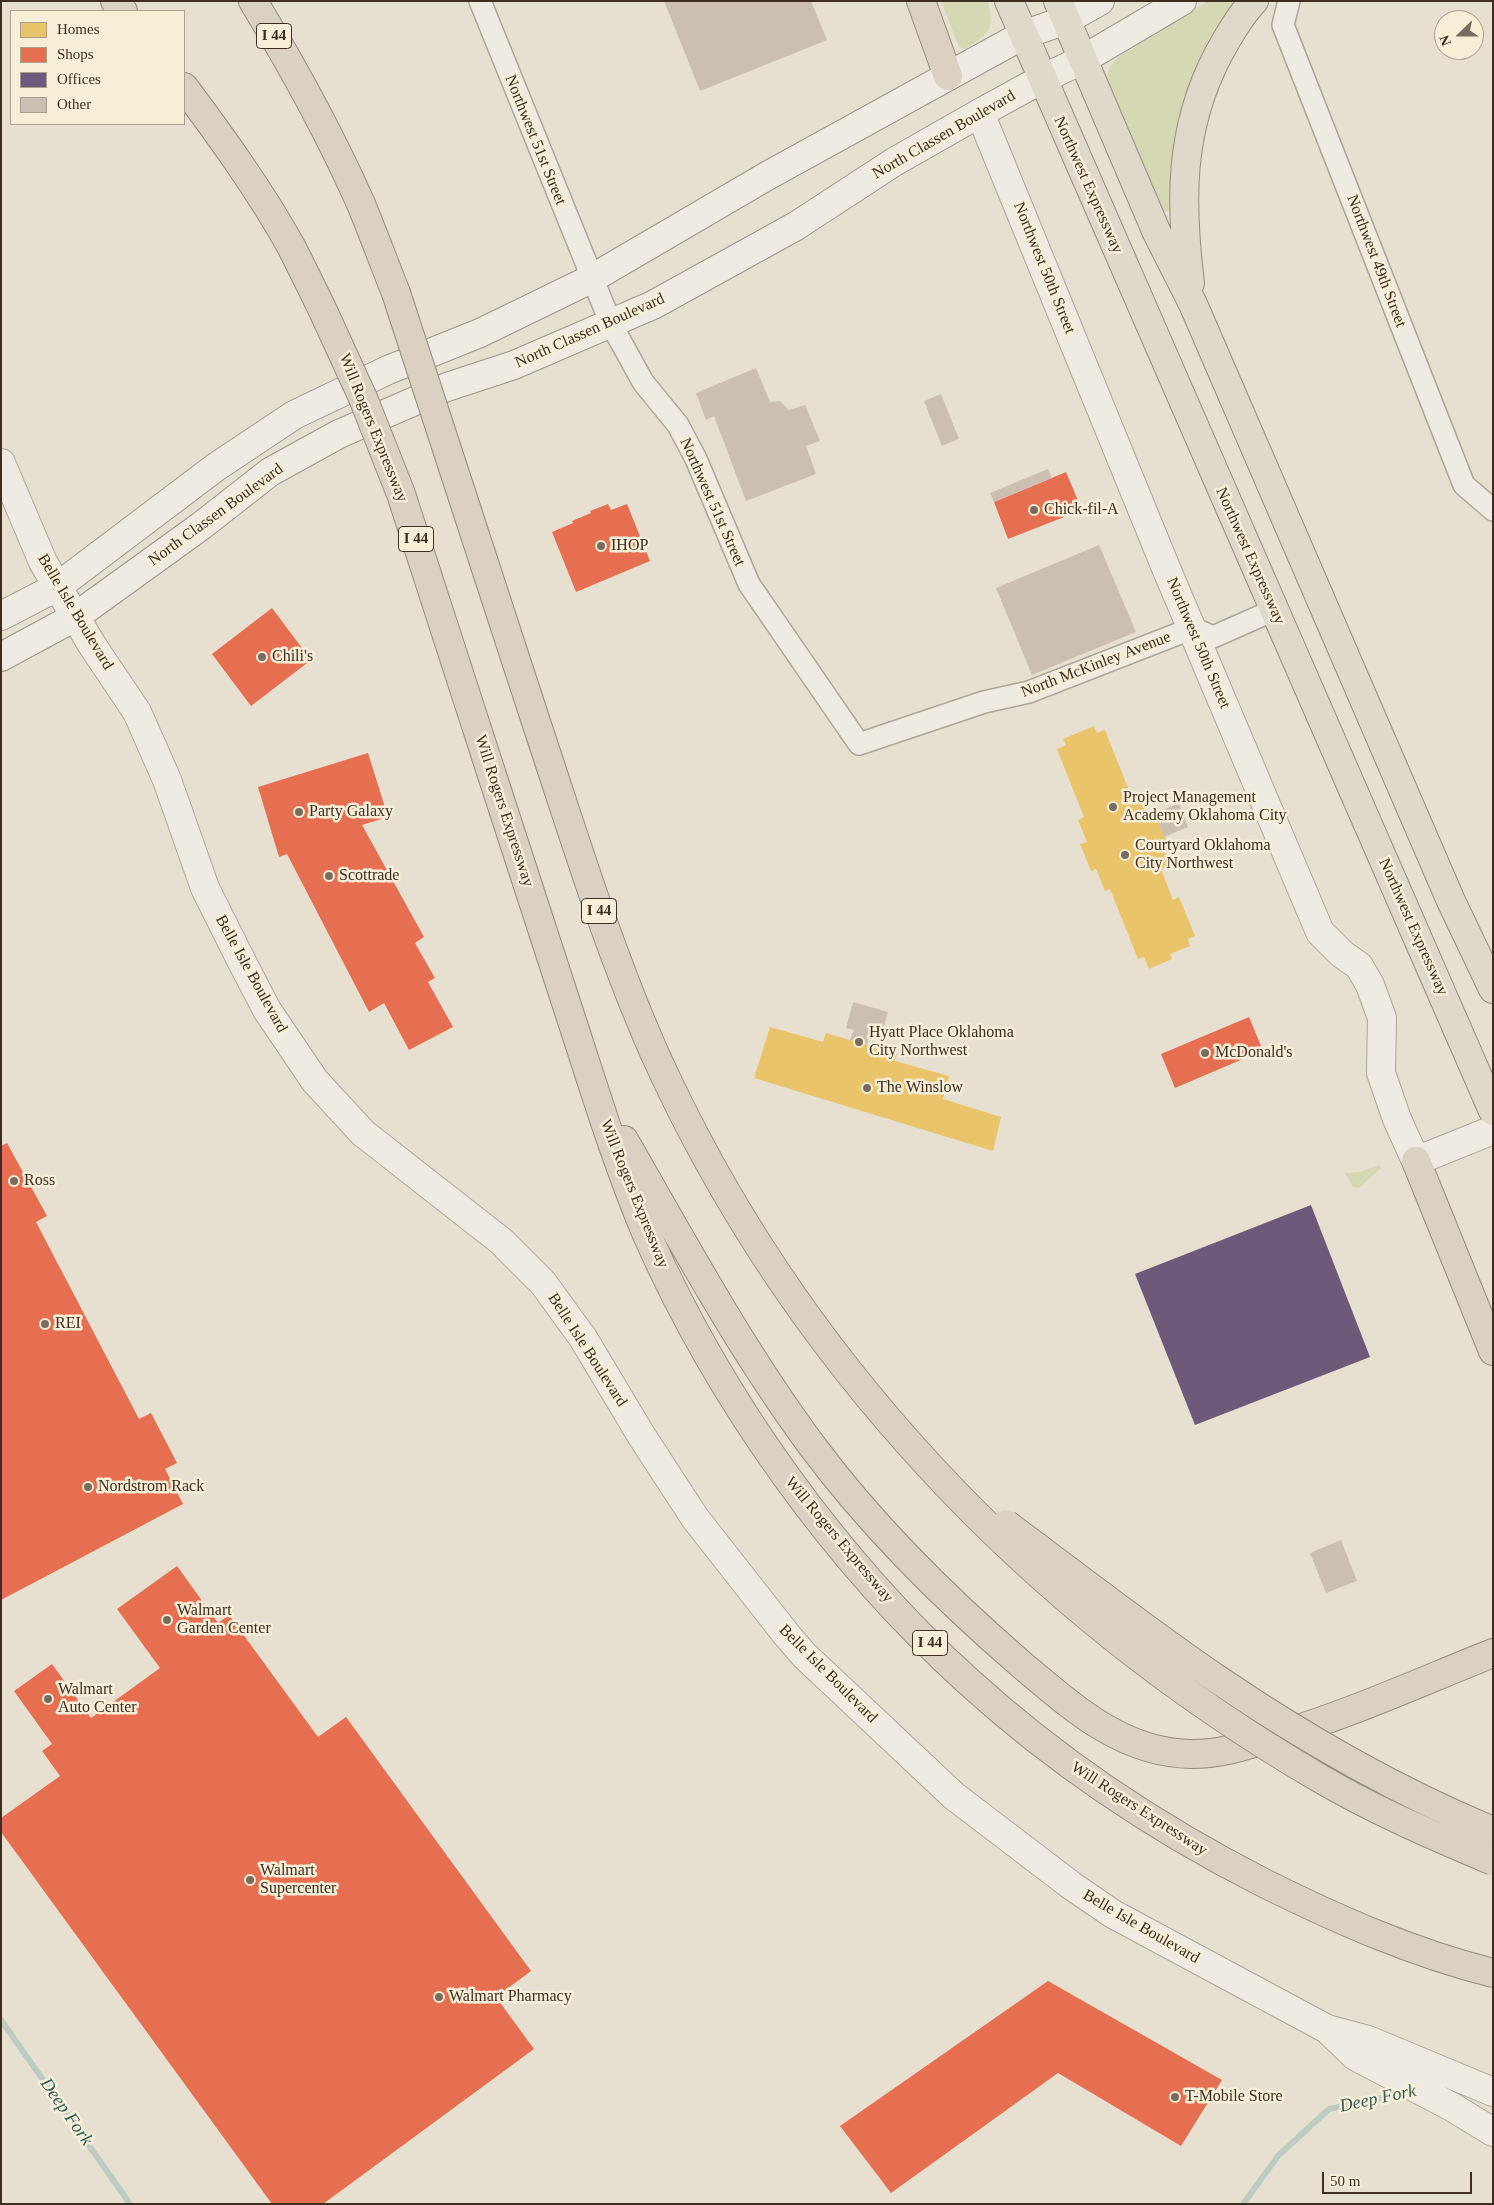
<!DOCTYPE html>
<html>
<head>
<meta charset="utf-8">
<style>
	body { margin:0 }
	#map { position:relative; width:1494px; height:2205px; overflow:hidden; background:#e7e0d1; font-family:Georgia,serif }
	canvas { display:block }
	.frame { position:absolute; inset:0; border:2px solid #3d2e20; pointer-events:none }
	.legend { position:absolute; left:10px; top:10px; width:175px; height:115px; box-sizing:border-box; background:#f7eed8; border:1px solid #ada18e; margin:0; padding:6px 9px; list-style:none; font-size:15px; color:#3d2e20 }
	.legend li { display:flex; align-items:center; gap:10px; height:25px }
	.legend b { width:25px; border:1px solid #ada18e }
	.north { position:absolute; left:1434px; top:10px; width:50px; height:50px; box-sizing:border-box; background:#f7eed8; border:1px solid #ada18e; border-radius:50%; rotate:248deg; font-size:14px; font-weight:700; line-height:20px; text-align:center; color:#3d2e20 }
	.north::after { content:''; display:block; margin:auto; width:18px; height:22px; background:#786c5e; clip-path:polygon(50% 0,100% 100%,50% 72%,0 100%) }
	.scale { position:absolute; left:1322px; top:2172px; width:150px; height:22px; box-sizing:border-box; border:2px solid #3d2e20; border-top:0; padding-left:6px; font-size:15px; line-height:18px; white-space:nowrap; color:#3d2e20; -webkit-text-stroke:4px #f7eed8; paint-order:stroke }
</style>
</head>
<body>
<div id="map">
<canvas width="1494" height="2205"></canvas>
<div class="frame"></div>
<ul class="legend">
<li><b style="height:14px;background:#e9c46a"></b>Homes</li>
<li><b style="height:14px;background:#e76f51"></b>Shops</li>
<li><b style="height:14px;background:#6d597a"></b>Offices</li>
<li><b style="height:14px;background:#cbbfb2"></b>Other</li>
</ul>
<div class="north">N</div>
<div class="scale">50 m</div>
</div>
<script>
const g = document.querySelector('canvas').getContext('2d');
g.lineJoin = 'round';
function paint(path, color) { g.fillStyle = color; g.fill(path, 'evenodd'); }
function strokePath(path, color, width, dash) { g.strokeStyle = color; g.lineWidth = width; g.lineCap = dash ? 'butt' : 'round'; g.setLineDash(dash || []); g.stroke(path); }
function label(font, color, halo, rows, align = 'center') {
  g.font = font + ' Georgia,serif'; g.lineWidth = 5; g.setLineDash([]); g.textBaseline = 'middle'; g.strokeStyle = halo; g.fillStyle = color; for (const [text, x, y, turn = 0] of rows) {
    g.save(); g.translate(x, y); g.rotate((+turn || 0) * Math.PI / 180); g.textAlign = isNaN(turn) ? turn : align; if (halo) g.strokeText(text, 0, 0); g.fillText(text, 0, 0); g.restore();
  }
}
const green = new Path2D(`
	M 941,1 L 988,1 C 995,32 989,33 965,49 L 959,47 Z
	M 1208,1 L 1239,1 L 1178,130 L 1170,177 L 1170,211 L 1162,212 L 1106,87 L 1109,68 L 1117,58 Z
	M 1379,1165 L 1381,1168 L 1359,1188 L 1353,1187 L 1345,1173 L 1360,1172 Z`);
const homes = new Path2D(`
	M 1094,726 L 1097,733 L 1105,730 L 1132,798 L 1139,795 L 1148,818 L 1156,815 L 1167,842 L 1162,844 L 1170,865 L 1161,869 L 1173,900 L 1179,897 L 1195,936 L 1188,939 L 1190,946 L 1170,954 L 1172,959 L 1149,969 L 1144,957 L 1138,959 L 1110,889 L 1105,891 L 1096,869 L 1091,871 L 1080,844 L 1087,842 L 1078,820 L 1084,817 L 1057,749 L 1066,745 L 1063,739 Z
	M 770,1027 L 823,1042 L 826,1033 L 897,1054 L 895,1061 L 949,1076 L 943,1099 L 1001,1117 L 993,1151 L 754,1078 Z`);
const shops = new Path2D(`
	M 1066,472 L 1082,510 L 1008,539 L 994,502 Z
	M 608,504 L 611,510 L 627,504 L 650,561 L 576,592 L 552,532 L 573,523 L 572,521 L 591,513 L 590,511 Z
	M 272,608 L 311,660 L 251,706 L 212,654 Z
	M 368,753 L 388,817 L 362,825 L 424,937 L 415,943 L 435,978 L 428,982 L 453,1027 L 409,1050 L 384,1003 L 369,1012 L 287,854 L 279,857 L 258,787 Z
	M 1249,1017 L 1261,1046 L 1241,1055 L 1243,1059 L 1175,1088 L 1161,1054 Z
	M 7,1143 L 47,1216 L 36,1222 L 139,1419 L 151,1413 L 177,1463 L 165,1469 L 183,1504 L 1,1600 L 1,1146 Z
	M 177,1566 L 218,1623 L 229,1615 L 318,1737 L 346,1717 L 531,1971 L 496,1997 L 534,2049 L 323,2204 L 272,2204 L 1,1832 L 1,1818 L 60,1776 L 42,1751 L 52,1744 L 14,1691 L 52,1664 L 91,1718 L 160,1668 L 117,1609 Z
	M 1048,1981 L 1222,2080 L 1181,2146 L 1058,2073 L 891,2193 L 840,2126 Z`);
const offices = new Path2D(`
	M 1311,1205 L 1370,1357 L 1195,1425 L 1135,1274 Z`);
const stream = new Path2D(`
	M 1,2020 L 130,2204
	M 1243,2204 L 1278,2156 L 1329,2109 L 1406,2093`);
const building = new Path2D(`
	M 664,1 L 811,1 L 827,40 L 700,91 Z
	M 756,368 L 770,402 L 780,401 L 789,410 L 805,405 L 820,441 L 806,446 L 816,474 L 746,501 L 714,416 L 706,420 L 696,393 Z
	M 941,394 L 959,439 L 942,446 L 924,401 Z
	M 1048,469 L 1052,478 L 994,502 L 990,493 Z
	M 1099,545 L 1136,632 L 1032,675 L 996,588 Z
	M 1179,803 L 1188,827 L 1164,837 L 1155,813 Z
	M 853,1002 L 888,1012 L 880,1039 L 870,1035 L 867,1045 L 850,1040 L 854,1030 L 846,1028 Z
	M 1341,1540 L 1357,1581 L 1326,1593 L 1310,1553 Z`);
const minor = new Path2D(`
	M 480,1 L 611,324 L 643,382 L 678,425 L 696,459 L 749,584 L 859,744 L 984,702 L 1029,692 L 1193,628 L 1213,637 L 1274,610
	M 1289,1 L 1283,25 L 1464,485 L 1493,510`);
const tertiary = new Path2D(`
	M 980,113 L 1166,568 L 1320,932 L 1342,954 L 1359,966 L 1370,985 L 1382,1018 L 1381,1073 L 1397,1119 L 1416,1161 L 1493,1130
	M 1,463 L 43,562 L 92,645 L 137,712 L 167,780 L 205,888 L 242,962 L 267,1010 L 315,1081 L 363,1133 L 501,1241 L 543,1283 L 583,1338 L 641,1435 L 695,1518 L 786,1634 L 804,1655 L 954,1796 L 1072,1886 L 1113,1914 L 1327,2029 L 1368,2040 L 1493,2092
	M 1328,2030 L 1355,2056 L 1452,2107 L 1493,2132`);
const secondary = new Path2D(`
	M 1,616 L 57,587 L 216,467 L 294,415 L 388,370 L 480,333 L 591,279 L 767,176 L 1023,35 L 1066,20 L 1100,1
	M 1,657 L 75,617 L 201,526 L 270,472 L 339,434 L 447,387 L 514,365 L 653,305 L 796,226 L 894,162 L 980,113 L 1042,79 L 1082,60 L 1182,1`);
const trunk = new Path2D(`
	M 1009,1 L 1493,1111
	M 1058,1 L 1157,233 L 1193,304 L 1451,901 L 1493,989
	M 1190,283 C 1180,202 1179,130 1218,55 C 1228,37 1239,17 1254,1`);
const motorway = new Path2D(`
	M 115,1 L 123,11
	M 253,1 C 293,67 330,134 361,204 C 373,233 384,263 396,293
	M 921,1 L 948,76
	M 184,87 C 222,138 261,192 292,248 C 303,270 314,292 324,313
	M 491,772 C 518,856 545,940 573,1024 C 596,1095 618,1166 647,1235 C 720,1400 835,1561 969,1682 C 1057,1762 1156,1828 1262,1882 C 1336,1919 1413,1953 1493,1973
	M 624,1140 C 684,1244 741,1350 813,1447 C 871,1525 949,1602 1022,1665 C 1072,1707 1122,1753 1191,1754 C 1224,1754 1251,1744 1283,1734 C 1354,1712 1423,1681 1493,1653
	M 1416,1161 L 1493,1351`);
const motorwayBridge = new Path2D(`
	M 396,293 C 444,439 492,585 539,731 C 575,839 608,948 654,1052 C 792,1359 1032,1611 1321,1779 C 1376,1811 1434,1836 1493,1861
	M 324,313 L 363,398 L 401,494 L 491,772
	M 1006,1524 C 1076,1576 1145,1630 1217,1679 C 1304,1738 1396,1791 1493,1831`);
const markers = [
	[1034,510,5,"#786c5e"],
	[601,546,5,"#786c5e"],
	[262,657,5,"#786c5e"],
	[1113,807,5,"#786c5e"],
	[299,812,5,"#786c5e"],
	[1125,855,5,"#786c5e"],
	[329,876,5,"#786c5e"],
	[859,1042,5,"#786c5e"],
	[1205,1053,5,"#786c5e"],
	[867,1088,5,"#786c5e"],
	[14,1181,5,"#786c5e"],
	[45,1324,5,"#786c5e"],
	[88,1487,5,"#786c5e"],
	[167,1620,5,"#786c5e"],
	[48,1699,5,"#786c5e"],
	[250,1880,5,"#786c5e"],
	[439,1997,5,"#786c5e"],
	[1175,2097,5,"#786c5e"]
];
const shields = [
	[274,36,35],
	[416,539,35],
	[599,911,35],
	[930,1643,35]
];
const shieldNames = [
	["I 44",274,36],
	["I 44",416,539],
	["I 44",599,911],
	["I 44",930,1643]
];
const streetNames = [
	["North Classen Boulevard",944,135,-30],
	["Northwest 51st Street",535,140,68],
	["Northwest Expressway",1088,185,66],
	["Northwest 49th Street",1376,261,69],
	["Northwest 50th Street",1044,268,68],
	["North Classen Boulevard",590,331,-24],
	["Will Rogers Expressway",373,428,68],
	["Northwest 51st Street",712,502,66],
	["North Classen Boulevard",216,515,-36],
	["Northwest Expressway",1250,556,66],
	["Belle Isle Boulevard",75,612,59],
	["Northwest 50th Street",1198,643,67],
	["North McKinley Avenue",1096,665,-21],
	["Will Rogers Expressway",504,811,72],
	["Northwest Expressway",1413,927,66],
	["Belle Isle Boulevard",251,974,61],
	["Will Rogers Expressway",634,1194,68],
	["Belle Isle Boulevard",587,1350,57],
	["Will Rogers Expressway",839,1540,50],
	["Belle Isle Boulevard",828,1674,45],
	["Will Rogers Expressway",1139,1809,33],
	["Belle Isle Boulevard",1141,1927,30]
];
const poiNames = [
	["Chick-fil-A",1044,510],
	["IHOP",611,546],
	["Chili's",272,657],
	["Project Management",1123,798],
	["Academy Oklahoma City",1123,816],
	["Party Galaxy",309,812],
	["Courtyard Oklahoma",1135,846],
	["City Northwest",1135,864],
	["Scottrade",339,876],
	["Hyatt Place Oklahoma",869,1033],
	["City Northwest",869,1051],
	["McDonald's",1215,1053],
	["The Winslow",877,1088],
	["Ross",24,1181],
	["REI",55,1324],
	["Nordstrom Rack",98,1487],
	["Walmart",177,1611],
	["Garden Center",177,1629],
	["Walmart",58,1690],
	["Auto Center",58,1708],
	["Walmart",260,1871],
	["Supercenter",260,1889],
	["Walmart Pharmacy",449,1997],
	["T-Mobile Store",1185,2097]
];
const waterNames = [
	["Deep Fork",1378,2099,-12],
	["Deep Fork",66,2112,55]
];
paint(green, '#d6d7b3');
paint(homes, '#e9c46a');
paint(shops, '#e76f51');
paint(offices, '#6d597a');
strokePath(stream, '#bcccc2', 6);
paint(building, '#cbbfb2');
strokePath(minor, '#ada599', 24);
strokePath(tertiary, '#ada599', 30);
strokePath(secondary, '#9c958a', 30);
strokePath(trunk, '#928b80', 30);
strokePath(motorway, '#928b80', 30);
strokePath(minor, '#efebe3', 21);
strokePath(tertiary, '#efebe3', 28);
strokePath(secondary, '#efebe3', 28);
strokePath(trunk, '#e0d9cb', 28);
strokePath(motorway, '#dad1c2', 28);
strokePath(motorwayBridge, '#928b80', 30, []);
strokePath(motorwayBridge, '#dad1c2', 28);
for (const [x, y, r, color] of markers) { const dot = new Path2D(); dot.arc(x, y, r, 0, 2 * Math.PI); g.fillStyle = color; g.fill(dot); strokePath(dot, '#f7eed8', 2); }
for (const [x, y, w] of shields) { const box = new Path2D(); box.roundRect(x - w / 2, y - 12.5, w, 25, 4); g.fillStyle = '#f7eed8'; g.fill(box); strokePath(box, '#3d2e20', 1); }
label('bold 15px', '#3d2e20', null, shieldNames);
label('16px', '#3d2e20', '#f7eed8', streetNames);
label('16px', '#3d2e20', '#f7eed8', poiNames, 'left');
label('italic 18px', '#2f5d5a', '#f7eed8', waterNames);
</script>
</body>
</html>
